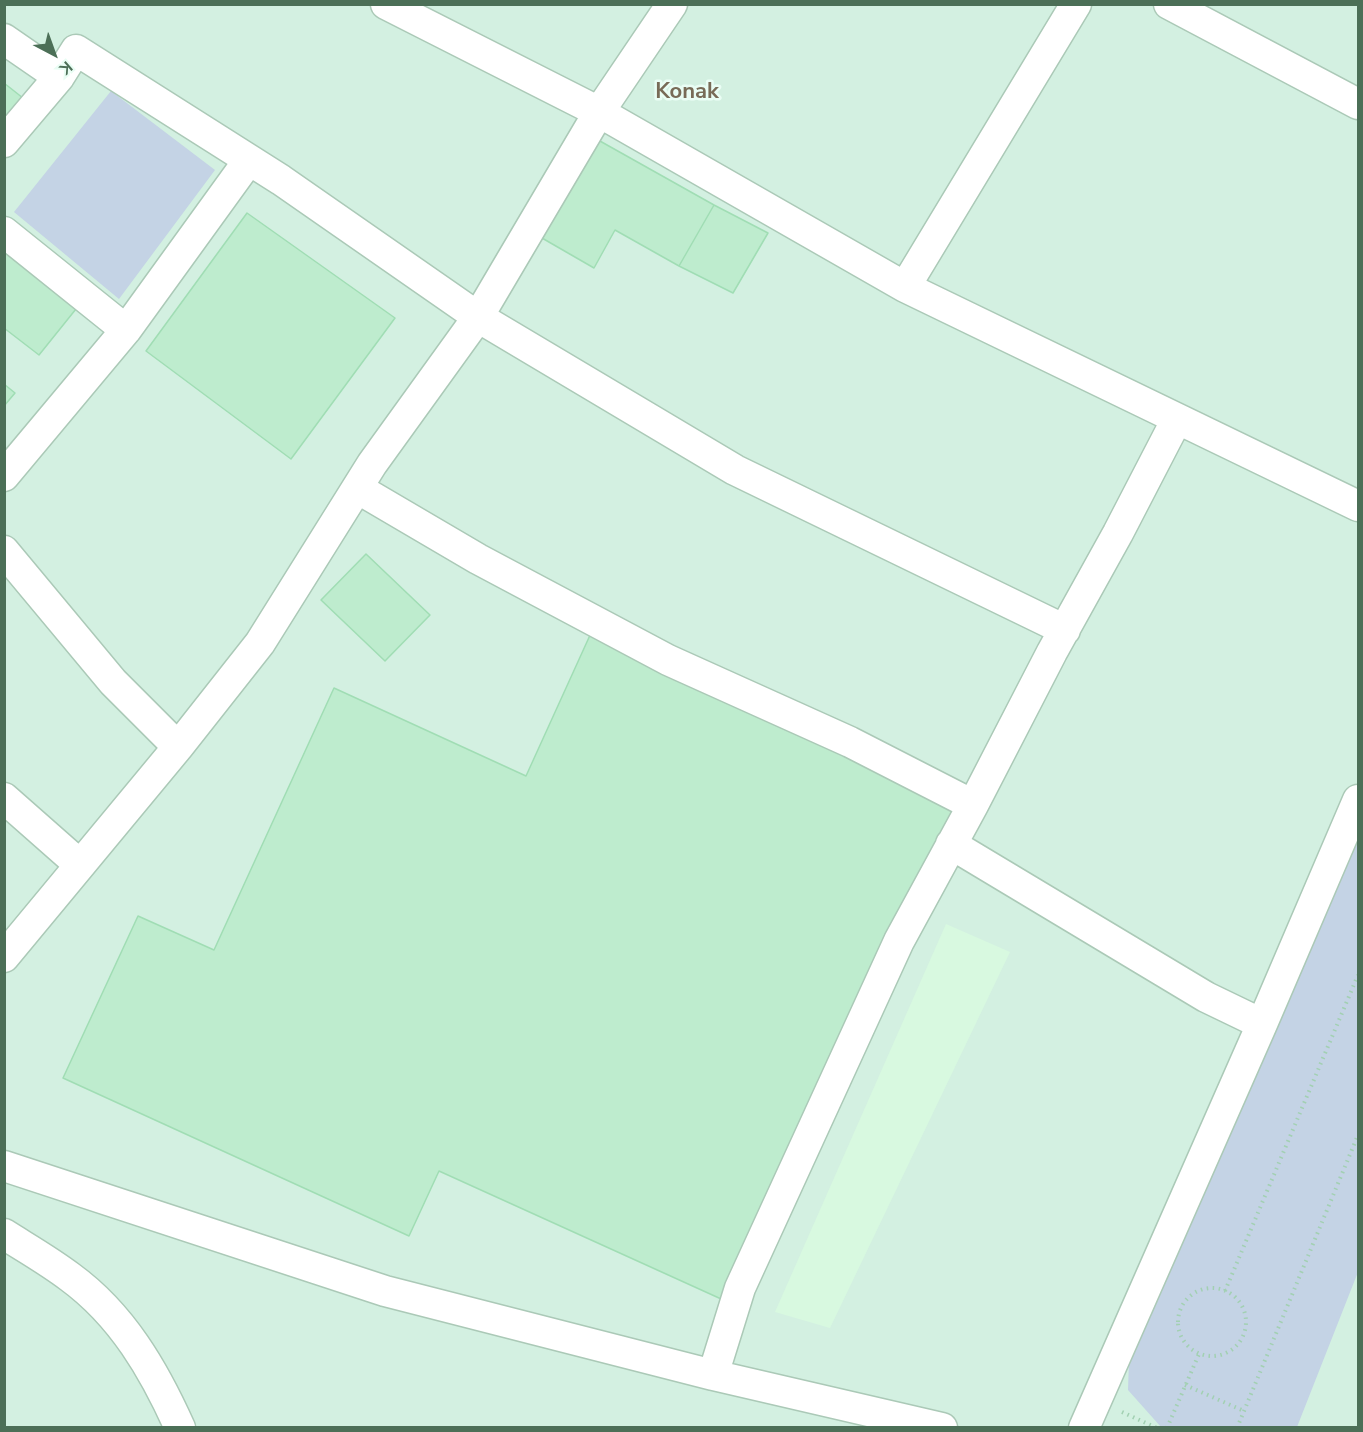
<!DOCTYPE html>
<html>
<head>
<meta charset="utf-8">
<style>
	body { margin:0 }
	#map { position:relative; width:1363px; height:1432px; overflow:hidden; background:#e3f9f0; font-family:"Nunito Sans",sans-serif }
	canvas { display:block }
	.frame { position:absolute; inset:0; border:6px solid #4c6f57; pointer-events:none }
	.north { position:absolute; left:24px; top:24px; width:60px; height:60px; -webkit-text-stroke:4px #e9fdf4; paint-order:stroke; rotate:139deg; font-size:16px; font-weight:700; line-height:24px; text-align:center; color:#4c6f57 }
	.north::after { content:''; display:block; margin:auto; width:21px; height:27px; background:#4c6f57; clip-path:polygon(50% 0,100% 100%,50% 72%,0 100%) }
</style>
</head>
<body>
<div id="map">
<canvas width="1363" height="1432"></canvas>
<div class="frame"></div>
<div class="north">K</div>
</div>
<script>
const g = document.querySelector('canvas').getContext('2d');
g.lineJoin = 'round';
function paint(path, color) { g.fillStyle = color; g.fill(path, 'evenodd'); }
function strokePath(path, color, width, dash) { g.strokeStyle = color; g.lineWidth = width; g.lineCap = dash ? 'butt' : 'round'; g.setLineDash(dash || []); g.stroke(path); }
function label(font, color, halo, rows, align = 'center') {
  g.font = font + ' "Nunito Sans",sans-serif'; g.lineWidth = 5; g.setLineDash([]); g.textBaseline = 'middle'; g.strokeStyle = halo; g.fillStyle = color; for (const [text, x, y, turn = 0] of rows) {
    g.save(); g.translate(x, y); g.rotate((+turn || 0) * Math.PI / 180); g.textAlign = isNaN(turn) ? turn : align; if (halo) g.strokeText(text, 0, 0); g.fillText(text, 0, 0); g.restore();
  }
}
const residential = new Path2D(`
	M 5,5 L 1358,5 L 1358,1427 L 5,1427 Z`);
const commercial = new Path2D(`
	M 946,924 L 1010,952 L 830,1328 L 775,1312 Z`);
const green = new Path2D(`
	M 111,91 L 215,170 L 119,299 L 14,212 Z
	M 1358,809 L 1358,1272 L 1297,1427 L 1161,1427 L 1128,1390 L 1130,1330 Z`);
const building = new Path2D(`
	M 4,83 L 28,102 L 4,130 Z
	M 591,136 L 714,205 L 679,266 L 615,230 L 594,268 L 535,234 Z
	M 714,205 L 768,233 L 733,293 L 679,266 Z
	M 247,213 L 395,318 L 291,459 L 146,351 Z
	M 4,251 L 76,309 L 39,355 L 4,328 Z
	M 4,384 L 15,393 L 4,406 Z
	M 366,554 L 430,615 L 385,661 L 321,600 Z
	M 591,633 L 961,802 L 730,1303 L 439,1171 L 409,1236 L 63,1078 L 138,916 L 214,950 L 334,688 L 526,776 Z`);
const path = new Path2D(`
	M1178 1322a34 34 0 1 1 68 0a34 34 0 1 1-68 0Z
	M 1225,1291 L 1358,975
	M 1185,1385 L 1244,1411
	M 1122,1412 L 1157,1428
	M 1167,1428 L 1199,1354
	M 1237,1428 L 1358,1135`);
const minor = new Path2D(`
	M 386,4 L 599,112 L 905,287 L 1358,506
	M 1169,4 L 1358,104
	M 4,39 L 59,77 L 76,50 L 281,180 L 478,317 L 735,470 L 1065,630
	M 4,142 L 59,77
	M 4,232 L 126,330
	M 905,287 L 1076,4
	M 4,476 L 126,330 L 249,160
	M 357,488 L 478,559 L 668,660 L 850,742 L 973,805
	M 4,551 L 113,682 L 178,747
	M 4,798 L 80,865
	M 951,844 L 1206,997 L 1262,1024
	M 4,957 L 178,747 L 260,643 L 372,464 L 478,317 L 599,112 L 672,4
	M 4,1166 L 385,1291 L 713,1375 L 942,1428
	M 4,1234 C 26,1248 49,1261 70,1277 C 122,1315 154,1370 180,1428
	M 713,1375 L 740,1288 L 899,941 L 973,805 L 1052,652 L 1118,533 L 1177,419
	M 1084,1428 L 1262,1024 L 1358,800`);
const districtNames = [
	["Konak",687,93]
];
paint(residential, '#d3f0e1');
paint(commercial, '#d8f9e0');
paint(green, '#c4d3e5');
paint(building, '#beecce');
strokePath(building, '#a0ddb4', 1.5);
strokePath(minor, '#abc9b7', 33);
strokePath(path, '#a2d0b2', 4, [1.5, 4.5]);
strokePath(minor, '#fff', 30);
label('bold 22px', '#786b57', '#e9fdf4', districtNames);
</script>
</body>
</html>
